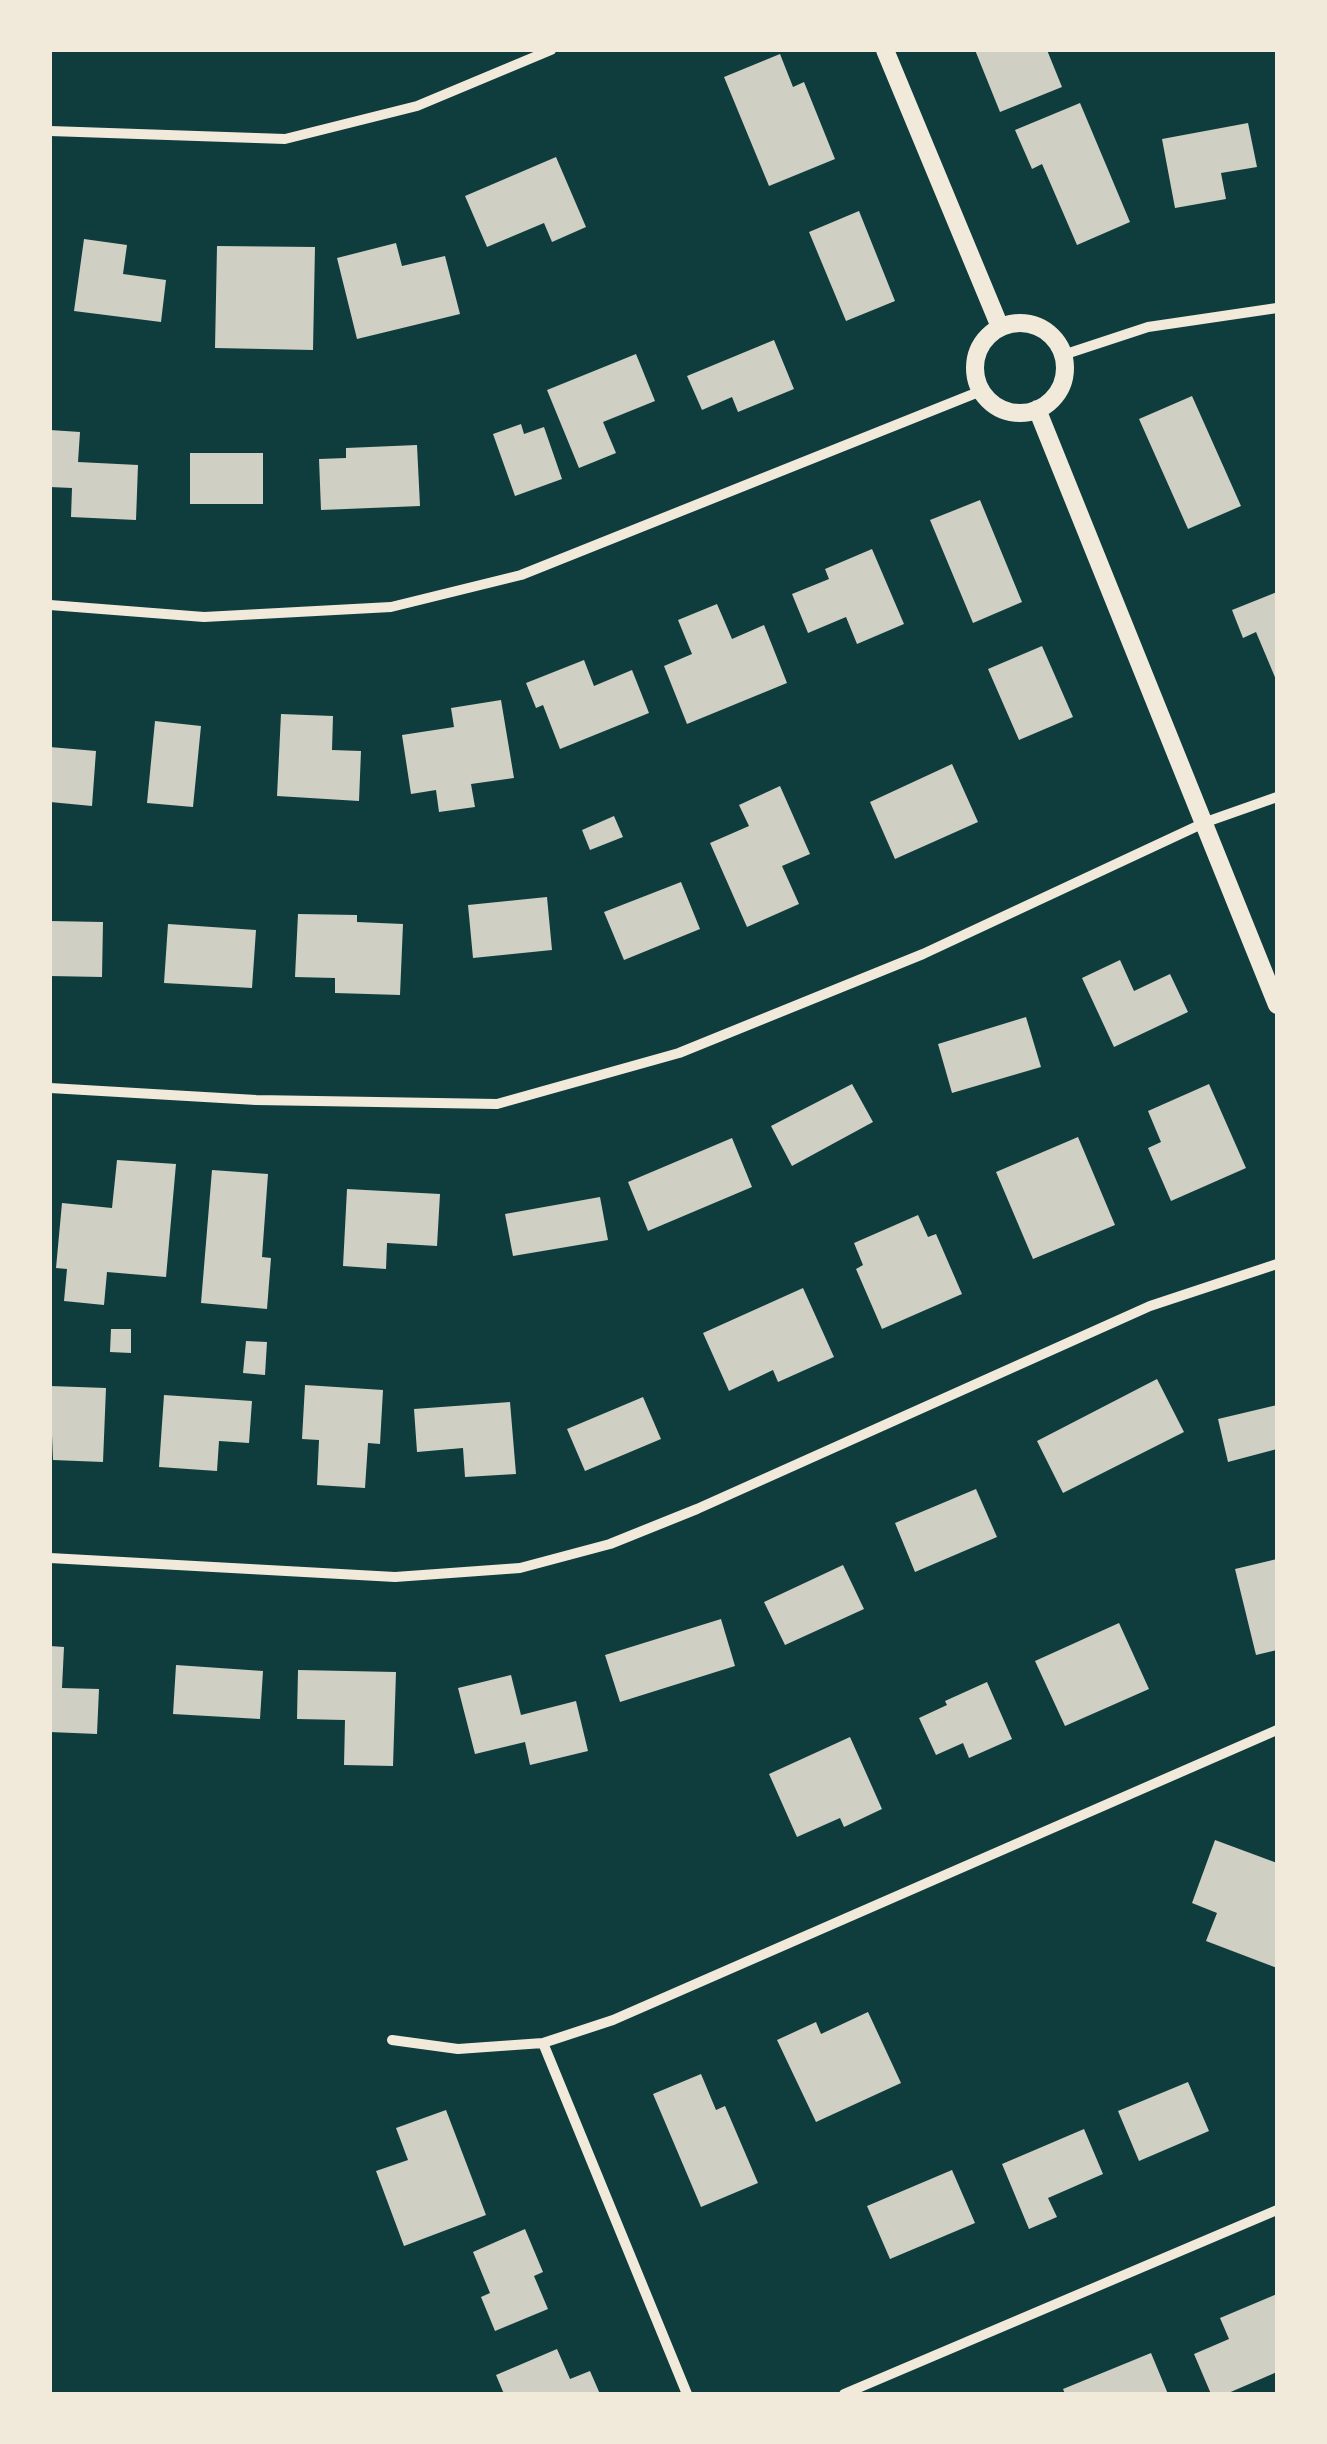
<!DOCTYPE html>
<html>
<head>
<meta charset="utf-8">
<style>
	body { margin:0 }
	#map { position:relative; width:1327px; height:2444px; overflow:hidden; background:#0f3d3e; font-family:"Asap Condensed",sans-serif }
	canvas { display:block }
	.frame { position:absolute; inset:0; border:52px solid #f1e9da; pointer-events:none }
</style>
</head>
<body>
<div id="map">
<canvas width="1327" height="2444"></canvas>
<div class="frame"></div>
</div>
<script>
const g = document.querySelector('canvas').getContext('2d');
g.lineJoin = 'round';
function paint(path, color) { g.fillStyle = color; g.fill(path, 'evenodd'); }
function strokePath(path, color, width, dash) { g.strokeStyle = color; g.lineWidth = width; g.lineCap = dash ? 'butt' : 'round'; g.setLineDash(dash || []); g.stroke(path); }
const building = new Path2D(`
	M 975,50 L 1047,50 L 1062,87 L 1000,112 Z
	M 780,54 L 793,87 L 804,82 L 835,159 L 769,186 L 724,77 Z
	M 1080,103 L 1130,222 L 1077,245 L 1042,164 L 1032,169 L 1015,130 Z
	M 1248,123 L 1257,167 L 1221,173 L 1226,199 L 1175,208 L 1162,139 Z
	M 556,157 L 586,227 L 552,242 L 544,223 L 487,247 L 465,196 Z
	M 859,211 L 895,301 L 846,321 L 809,232 Z
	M 84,239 L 127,245 L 123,274 L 166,280 L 161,322 L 74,311 Z
	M 396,243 L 402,266 L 445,256 L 460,314 L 357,339 L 337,258 Z
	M 217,246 L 315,247 L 313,350 L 215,348 Z
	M 774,340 L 794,389 L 738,412 L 732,397 L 702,410 L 687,376 Z
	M 636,354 L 655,401 L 603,422 L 616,453 L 579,468 L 547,390 Z
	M 1192,396 L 1241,506 L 1188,529 L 1139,419 Z
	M 521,424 L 524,434 L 544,427 L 562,479 L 515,496 L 493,434 Z
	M 50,430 L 80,432 L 78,462 L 138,465 L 136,520 L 71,517 L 72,488 L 50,487 Z
	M 417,445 L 420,506 L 321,510 L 319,459 L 346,458 L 346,448 Z
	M 190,453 L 263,453 L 263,504 L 190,504 Z
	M 980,500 L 1022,602 L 973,623 L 930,520 Z
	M 872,549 L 904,624 L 857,644 L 846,617 L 808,633 L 792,594 L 829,579 L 825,569 Z
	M 1277,592 L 1277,682 L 1256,632 L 1243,638 L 1232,610 Z
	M 717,604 L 732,639 L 764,625 L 787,683 L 687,724 L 664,666 L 692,654 L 678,620 Z
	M 1042,646 L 1073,717 L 1019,740 L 988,669 Z
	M 584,660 L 594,686 L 632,670 L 649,713 L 560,749 L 543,705 L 536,708 L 526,683 Z
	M 501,700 L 514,778 L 471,784 L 475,807 L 439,812 L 436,790 L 411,794 L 402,735 L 454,727 L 451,708 Z
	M 281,714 L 333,716 L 332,750 L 361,751 L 359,801 L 277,796 Z
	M 155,721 L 201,726 L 193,807 L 147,803 Z
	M 50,747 L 96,751 L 92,806 L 50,802 Z
	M 952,764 L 978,822 L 895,859 L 870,802 Z
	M 780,786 L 810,854 L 782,866 L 799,904 L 747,927 L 710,843 L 749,826 L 739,805 Z
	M 614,816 L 623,837 L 590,850 L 582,830 Z
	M 681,882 L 700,929 L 624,960 L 604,912 Z
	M 547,897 L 552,950 L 473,958 L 468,905 Z
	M 298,914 L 357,915 L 357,922 L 403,924 L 400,995 L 335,993 L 335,978 L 295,977 Z
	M 50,921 L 103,922 L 102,977 L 50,976 Z
	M 168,924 L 256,930 L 252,988 L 164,983 Z
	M 1120,960 L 1134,991 L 1170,974 L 1188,1012 L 1114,1047 L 1082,978 Z
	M 1026,1017 L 1041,1067 L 952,1093 L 938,1044 Z
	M 852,1084 L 873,1122 L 792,1166 L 771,1126 Z
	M 1209,1084 L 1246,1168 L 1171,1201 L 1148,1148 L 1161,1142 L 1148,1111 Z
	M 1078,1137 L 1115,1225 L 1033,1259 L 996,1172 Z
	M 732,1138 L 752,1187 L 648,1231 L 628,1182 Z
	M 117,1160 L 176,1164 L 166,1277 L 107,1272 L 104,1305 L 64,1301 L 67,1269 L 56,1268 L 62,1203 L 112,1208 Z
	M 212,1170 L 268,1174 L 262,1257 L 271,1258 L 267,1309 L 201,1303 Z
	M 347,1189 L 440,1194 L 437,1246 L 387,1243 L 386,1269 L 343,1266 Z
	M 600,1197 L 608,1240 L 513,1256 L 505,1214 Z
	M 918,1215 L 928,1237 L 936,1234 L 962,1294 L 882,1329 L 856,1269 L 863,1265 L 854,1243 Z
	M 803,1288 L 834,1357 L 778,1382 L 773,1370 L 729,1391 L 703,1333 Z
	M 111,1329 L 131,1329 L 131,1353 L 110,1352 Z
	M 246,1341 L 267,1342 L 265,1375 L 243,1373 Z
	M 1157,1379 L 1184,1432 L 1063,1493 L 1037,1441 Z
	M 305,1385 L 383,1390 L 380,1444 L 368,1443 L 365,1488 L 317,1485 L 319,1440 L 302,1439 Z
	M 50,1386 L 106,1388 L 103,1462 L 53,1460 Z
	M 164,1395 L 252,1401 L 249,1443 L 219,1441 L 217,1471 L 159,1467 Z
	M 643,1397 L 661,1439 L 585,1471 L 567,1429 Z
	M 510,1402 L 516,1474 L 465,1477 L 463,1448 L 417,1452 L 414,1409 Z
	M 1277,1405 L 1277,1449 L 1228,1462 L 1218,1419 Z
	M 976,1489 L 997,1537 L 915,1572 L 895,1523 Z
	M 1277,1559 L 1277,1650 L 1256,1655 L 1235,1569 Z
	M 843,1565 L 864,1609 L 785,1645 L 764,1602 Z
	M 721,1619 L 735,1666 L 620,1702 L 605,1655 Z
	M 1119,1623 L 1149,1689 L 1065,1726 L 1035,1661 Z
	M 50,1646 L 64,1647 L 62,1688 L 99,1689 L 97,1734 L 50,1732 Z
	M 176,1665 L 263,1671 L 260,1719 L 173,1714 Z
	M 298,1670 L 396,1672 L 393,1766 L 344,1765 L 345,1720 L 297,1719 Z
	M 511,1675 L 521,1715 L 576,1701 L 588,1751 L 530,1765 L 525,1742 L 475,1754 L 458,1688 Z
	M 987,1682 L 1012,1739 L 969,1758 L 963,1743 L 936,1755 L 919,1718 L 947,1705 L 945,1701 Z
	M 850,1737 L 882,1809 L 844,1827 L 840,1818 L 797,1837 L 769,1774 Z
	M 1215,1840 L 1277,1863 L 1277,1968 L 1206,1941 L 1217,1913 L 1192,1903 Z
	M 868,2012 L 901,2083 L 816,2122 L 777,2040 L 816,2022 L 821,2034 Z
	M 701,2074 L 716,2110 L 725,2106 L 758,2183 L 701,2207 L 653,2094 Z
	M 1188,2082 L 1209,2131 L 1139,2161 L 1118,2111 Z
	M 446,2110 L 486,2215 L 404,2246 L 376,2171 L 408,2160 L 396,2128 Z
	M 1084,2129 L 1103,2174 L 1048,2198 L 1057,2217 L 1029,2229 L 1002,2164 Z
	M 952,2170 L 975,2223 L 890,2259 L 867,2206 Z
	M 525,2229 L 543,2272 L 534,2276 L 548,2309 L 495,2331 L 481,2297 L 490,2293 L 473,2252 Z
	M 1277,2294 L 1277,2372 L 1226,2394 L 1211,2394 L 1194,2354 L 1229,2339 L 1220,2318 Z
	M 557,2349 L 570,2379 L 590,2371 L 600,2394 L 504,2394 L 496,2375 Z
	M 1151,2353 L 1168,2394 L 1065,2394 L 1063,2389 Z`);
const minor = new Path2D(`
	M 50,131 L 285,139 L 417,106 L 551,50
	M 1063,355 L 1148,327 L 1277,308
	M 50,605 L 204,617 L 391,607 L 521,575 L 981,391
	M 50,1088 L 256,1100 L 497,1104 L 679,1053 L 923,954 L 1206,822 L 1277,797
	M 50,1558 L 395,1577 L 520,1568 L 610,1544 L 697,1509 L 1150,1306 L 1277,1264
	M 392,2040 L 458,2049 L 543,2043 L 613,2020 L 1277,1730
	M 543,2043 L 687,2394
	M 844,2394 L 1277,2210`);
const tertiary = new Path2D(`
	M 885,50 L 1000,327
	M975 368a45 45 0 1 1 90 0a45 45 0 1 1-90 0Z
	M 1037,409 L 1277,1005`);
paint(building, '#cfcfc3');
strokePath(minor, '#f1e9da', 10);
strokePath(tertiary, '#f1e9da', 18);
</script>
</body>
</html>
